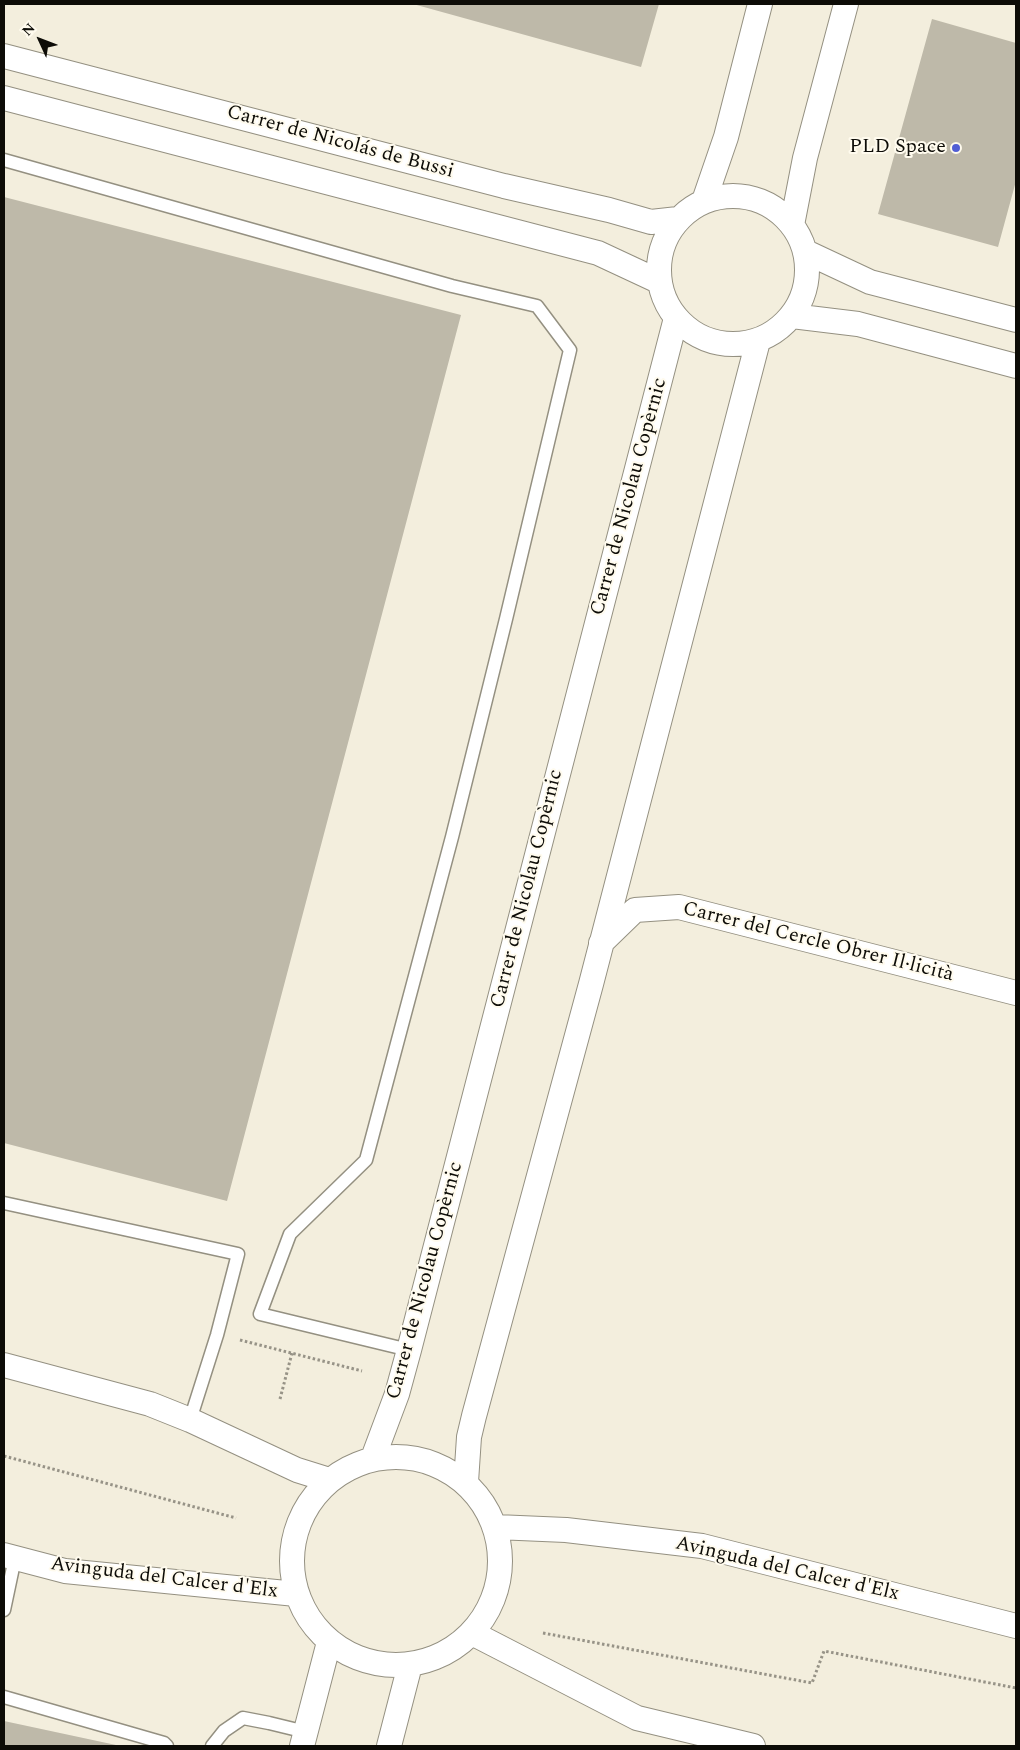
<!DOCTYPE html>
<html>
<head>
<meta charset="utf-8">
<style>
	body { margin:0 }
	#map { position:relative; width:1020px; height:1750px; overflow:hidden; background:#f3eedd; font-family:Spectral,serif }
	canvas { display:block }
	.frame { position:absolute; inset:0; border:5px solid #0d0c07; pointer-events:none }
	.north { position:absolute; left:15px; top:15px; width:50px; height:50px; -webkit-text-stroke:4px #fffbee; paint-order:stroke; rotate:313deg; font-size:14px; font-weight:700; line-height:20px; text-align:center; color:#0d0c07 }
	.north::after { content:''; display:block; margin:auto; width:18px; height:22px; background:#0d0c07; clip-path:polygon(50% 0,100% 100%,50% 72%,0 100%) }
</style>
</head>
<body>
<div id="map">
<canvas width="1020" height="1750"></canvas>
<div class="frame"></div>
<div class="north">N</div>
</div>
<script>
const g = document.querySelector('canvas').getContext('2d');
g.lineJoin = 'round';
function paint(path, color) { g.fillStyle = color; g.fill(path, 'evenodd'); }
function strokePath(path, color, width, dash) { g.strokeStyle = color; g.lineWidth = width; g.lineCap = dash ? 'butt' : 'round'; g.setLineDash(dash || []); g.stroke(path); }
function label(font, color, halo, rows, align = 'center') {
  g.font = font + ' Spectral,serif'; g.lineWidth = 4; g.setLineDash([]); g.textBaseline = 'middle'; g.strokeStyle = halo; g.fillStyle = color; for (const [text, x, y, turn = 0] of rows) {
    g.save(); g.translate(x, y); g.rotate((+turn || 0) * Math.PI / 180); g.textAlign = isNaN(turn) ? turn : align; if (halo) g.strokeText(text, 0, 0); g.fillText(text, 0, 0); g.restore();
  }
}
const building = new Path2D(`
	M 413,4 L 659,4 L 641,67 Z
	M 932,19 L 1016,43 L 1016,181 L 998,247 L 878,214 Z
	M 4,197 L 461,315 L 227,1201 L 4,1143 Z
	M 4,1721 L 116,1745 L 116,1746 L 4,1746 Z`);
const path = new Path2D(`
	M 240,1340 L 362,1371
	M 280,1399 L 292,1353
	M 4,1456 L 236,1518
	M 543,1633 L 812,1683 L 824,1651 L 1016,1688`);
const service = new Path2D(`
	M 4,160 L 452,286 L 537,306 L 570,350 L 506,619 L 452,837 L 366,1160 L 290,1234 L 260,1314 L 409,1350
	M 4,1203 L 238,1254 L 217,1335 L 190,1420
	M 4,1610 L 15,1558
	M 4,1697 L 164,1743 L 167,1746
	M 212,1746 L 224,1731 L 243,1718 L 269,1723 L 306,1732`);
const minor = new Path2D(`
	M 4,56 L 504,186 L 609,210 L 651,222 L 678,219
	M 4,98 L 598,253 L 658,281
	M659 270a74 74 0 1 1 148 0a74 74 0 1 1-148 0Z
	M 704,201 L 726,137 L 760,4
	M 792,225 L 805,158 L 846,4
	M 806,252 L 870,282 L 1016,320
	M 792,316 L 858,324 L 1016,366
	M 601,943 L 635,910 L 679,907 L 1016,993
	M 4,1365 L 150,1404 L 190,1420 L 297,1470 L 329,1480
	M292 1561a104 104 0 1 1 208 0a104 104 0 1 1-208 0Z
	M 373,1458 L 397,1394 L 409,1350 L 676,318
	M 466,1482 L 469,1437 L 474,1416 L 591,984 L 758,341
	M 496,1527 L 566,1530 L 702,1546 L 1016,1626
	M 4,1555 L 65,1571 L 296,1594
	M 472,1633 L 637,1718 L 753,1746
	M 302,1746 L 329,1642
	M 389,1746 L 410,1665`);
const markers = [
	[956,148,5,"#515ed4"]
];
const streetNames = [
	["Carrer de Nicolás de Bussi",340,143,15],
	["Carrer de Nicolau Copèrnic",630,497,-75],
	["Carrer de Nicolau Copèrnic",528,889,-76],
	["Carrer del Cercle Obrer Il·licità",818,943,14],
	["Carrer de Nicolau Copèrnic",426,1281,-75],
	["Avinguda del Calcer d'Elx",787,1570,13],
	["Avinguda del Calcer d'Elx",164,1579,7]
];
const poiNames = [
	["PLD Space",946,148]
];
paint(building, '#beb9a9');
strokePath(service, '#949081', 15);
strokePath(minor, '#949081', 26);
strokePath(path, '#979387', 3, [2.5, 2.5]);
strokePath(service, '#fff', 12);
strokePath(minor, '#fff', 24);
for (const [x, y, r, color] of markers) { const dot = new Path2D(); dot.arc(x, y, r, 0, 2 * Math.PI); g.fillStyle = color; g.fill(dot); strokePath(dot, '#fffbee', 2); }
label('20px', '#0d0c07', '#fffbee', streetNames);
label('20px', '#0d0c07', '#fffbee', poiNames, 'right');
</script>
</body>
</html>
